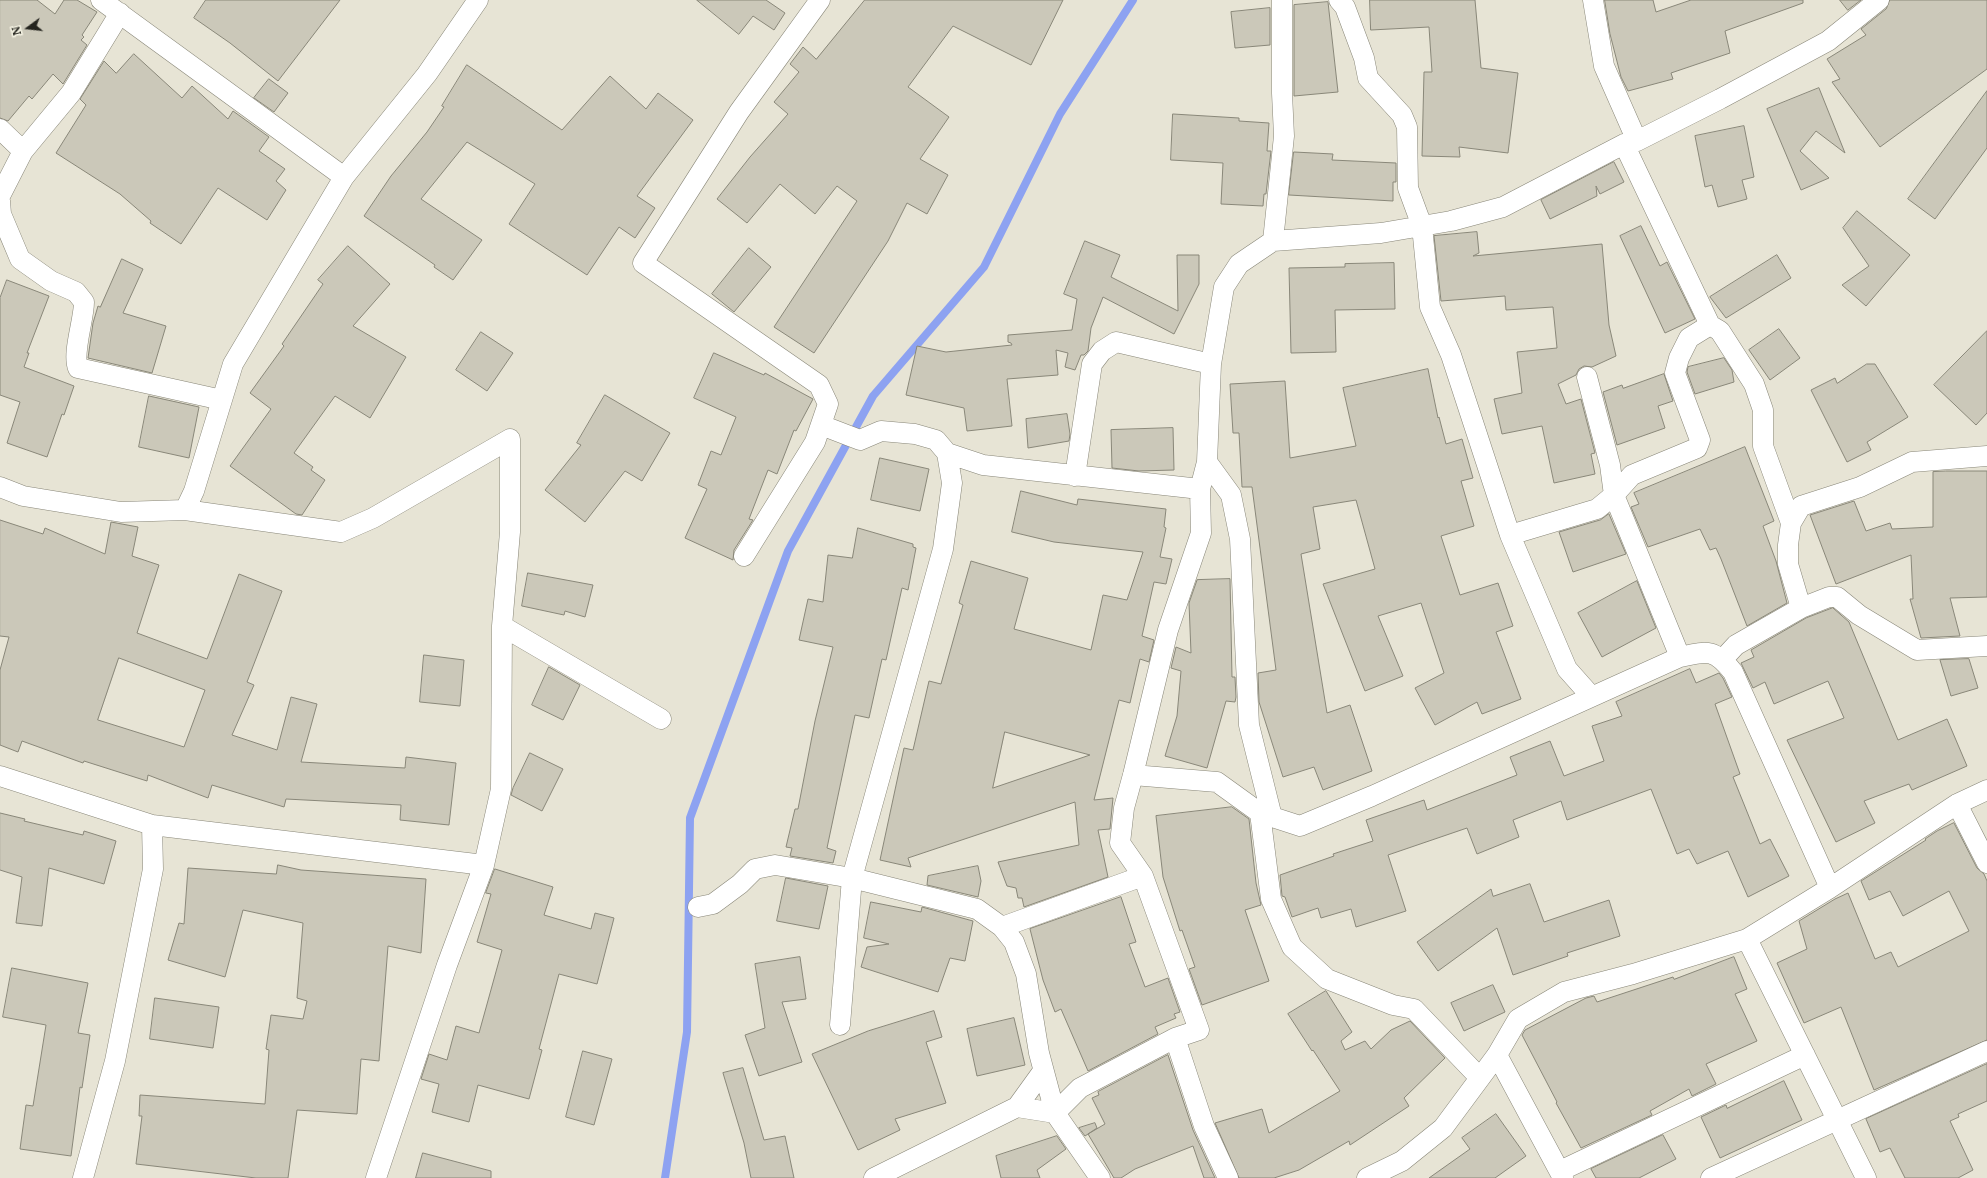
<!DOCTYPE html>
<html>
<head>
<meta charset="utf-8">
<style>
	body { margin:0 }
	#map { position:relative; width:1987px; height:1178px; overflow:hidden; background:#e7e4d5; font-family:Merriweather,serif }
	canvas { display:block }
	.north { position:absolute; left:8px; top:8px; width:40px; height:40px; -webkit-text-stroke:3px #f4f2e2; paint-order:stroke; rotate:255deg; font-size:11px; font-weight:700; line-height:16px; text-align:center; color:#24241e }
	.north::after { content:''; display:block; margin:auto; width:14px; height:18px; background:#24241e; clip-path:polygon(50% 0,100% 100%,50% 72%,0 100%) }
</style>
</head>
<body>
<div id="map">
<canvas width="1987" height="1178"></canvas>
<div class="north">N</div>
</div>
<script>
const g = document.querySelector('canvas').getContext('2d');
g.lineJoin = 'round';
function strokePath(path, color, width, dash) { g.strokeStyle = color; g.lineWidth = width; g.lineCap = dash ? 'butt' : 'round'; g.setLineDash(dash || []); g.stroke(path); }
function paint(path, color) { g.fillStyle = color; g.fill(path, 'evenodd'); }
const stream = new Path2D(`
	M 665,1178 L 687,1032 L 690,818 L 788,551 L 873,396 L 984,267 L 1060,114 L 1133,0`);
const building = new Path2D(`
	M 0,0 L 37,0 L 55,14 L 64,0 L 77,0 L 97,12 L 82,35 L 84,37 L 81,40 L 87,45 L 63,84 L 53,74 L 32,99 L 29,96 L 8,121 L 0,118 Z
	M 206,0 L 340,0 L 278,81 L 230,43 L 194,18 Z
	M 697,0 L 766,0 L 785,13 L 774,30 L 753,16 L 739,34 Z
	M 865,0 L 1063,0 L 1031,65 L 953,26 L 908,87 L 949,117 L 920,159 L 948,175 L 927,214 L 907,203 L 888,241 L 814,353 L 774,327 L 857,201 L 837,186 L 815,214 L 780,184 L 747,223 L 717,199 L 750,157 L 788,114 L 774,102 L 799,72 L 790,64 L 803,47 L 816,59 Z
	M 1370,0 L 1475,0 L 1481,68 L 1518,73 L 1508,153 L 1459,147 L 1460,157 L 1422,156 L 1424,72 L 1432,72 L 1429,27 L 1371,30 Z
	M 1605,0 L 1653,0 L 1656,12 L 1691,0 L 1803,0 L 1803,3 L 1725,31 L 1730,53 L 1671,73 L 1673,79 L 1628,91 L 1621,77 L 1610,34 Z
	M 1840,0 L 1861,0 L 1848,10 Z
	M 1890,0 L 1987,0 L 1987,69 L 1880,147 L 1832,82 L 1840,79 L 1827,59 L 1866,35 L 1861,29 L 1886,9 Z
	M 1328,2 L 1338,92 L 1294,96 L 1294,5 Z
	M 1270,8 L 1270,45 L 1235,48 L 1231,12 Z
	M 134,54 L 182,98 L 192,86 L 228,119 L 233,111 L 269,137 L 259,151 L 285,169 L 276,181 L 286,190 L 267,220 L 218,188 L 181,244 L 150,223 L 151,221 L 120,194 L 56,153 L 86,105 L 80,99 L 104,61 L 116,73 Z
	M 467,65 L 562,130 L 610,76 L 646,109 L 658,93 L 693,120 L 637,196 L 655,208 L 635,238 L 619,227 L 587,275 L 509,224 L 535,184 L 467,142 L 421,199 L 482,240 L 453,280 L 434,267 L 435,265 L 364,216 L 391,176 L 427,132 L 444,107 L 442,106 Z
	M 269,79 L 288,93 L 274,112 L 254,98 Z
	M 1819,88 L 1845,153 L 1816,131 L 1800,151 L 1829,178 L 1801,190 L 1767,109 Z
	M 1987,91 L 1987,148 L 1935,219 L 1908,199 Z
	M 1173,114 L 1239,118 L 1239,121 L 1269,123 L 1267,151 L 1271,151 L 1266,194 L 1264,194 L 1263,206 L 1221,204 L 1223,163 L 1171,160 Z
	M 1744,126 L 1754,177 L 1742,180 L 1747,199 L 1718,207 L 1712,185 L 1705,187 L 1695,136 Z
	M 1294,152 L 1333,154 L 1332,160 L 1396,163 L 1396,182 L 1393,182 L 1393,201 L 1289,195 Z
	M 1614,162 L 1624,182 L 1600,194 L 1596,186 L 1597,196 L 1550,219 L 1541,200 Z
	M 1857,211 L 1910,255 L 1866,306 L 1842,285 L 1869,266 L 1843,228 Z
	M 1641,226 L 1660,266 L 1667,262 L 1695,319 L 1665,333 L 1620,236 Z
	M 1477,232 L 1479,253 L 1473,256 L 1602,244 L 1609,325 L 1616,356 L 1592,367 L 1584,366 L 1579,369 L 1576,375 L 1558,384 L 1566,404 L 1581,399 L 1595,453 L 1591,454 L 1595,474 L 1554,483 L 1542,426 L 1502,434 L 1494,399 L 1522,393 L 1517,352 L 1557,348 L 1553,307 L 1506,310 L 1505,296 L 1441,301 L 1434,236 Z
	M 1085,241 L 1120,255 L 1111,277 L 1178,311 L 1177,255 L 1199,255 L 1199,284 L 1174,334 L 1103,297 L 1091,328 L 1088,351 L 1084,355 L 1081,355 L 1075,370 L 1065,367 L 1068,353 L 1056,350 L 1058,375 L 1007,379 L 1012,426 L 967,431 L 964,408 L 906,395 L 917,346 L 946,352 L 1012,345 L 1011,343 L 1008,342 L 1008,335 L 1072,330 L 1077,299 L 1064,294 Z
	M 348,246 L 390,284 L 353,326 L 406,357 L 370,418 L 335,396 L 294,453 L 313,467 L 311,470 L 325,480 L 302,515 L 296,514 L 230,466 L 271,409 L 250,393 L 284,346 L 282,344 L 323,284 L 318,280 Z
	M 749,248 L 771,267 L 734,312 L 712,294 Z
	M 1777,255 L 1791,278 L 1726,318 L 1710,297 Z
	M 122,259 L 143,269 L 123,313 L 166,326 L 152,373 L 88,358 L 93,323 L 98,306 L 100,307 Z
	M 1394,263 L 1395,309 L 1335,310 L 1336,352 L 1291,353 L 1289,268 L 1345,267 L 1345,264 Z
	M 7,280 L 49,296 L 27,353 L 29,353 L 24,367 L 74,386 L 64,415 L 62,414 L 47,457 L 7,443 L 20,402 L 0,395 L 0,298 Z
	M 1779,329 L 1800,358 L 1770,380 L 1749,350 Z
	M 1987,331 L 1987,413 L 1976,425 L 1934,385 Z
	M 481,332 L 513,353 L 487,391 L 456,370 Z
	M 714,353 L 764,375 L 765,373 L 813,399 L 796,431 L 794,430 L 777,474 L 768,470 L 749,519 L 753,520 L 734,550 L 733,560 L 685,538 L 707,489 L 698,485 L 711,451 L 721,455 L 736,417 L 694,398 Z
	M 1724,358 L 1732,370 L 1734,382 L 1695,394 L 1687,372 L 1688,367 Z
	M 1867,364 L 1875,364 L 1908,417 L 1867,442 L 1871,450 L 1847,462 L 1811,390 L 1835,378 L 1837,383 Z
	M 1428,369 L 1438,418 L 1439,417 L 1446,444 L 1462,439 L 1473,478 L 1461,481 L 1474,526 L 1441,536 L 1460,595 L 1498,583 L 1513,626 L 1496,632 L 1521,699 L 1482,714 L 1477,702 L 1435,725 L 1415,688 L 1444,673 L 1421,603 L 1378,616 L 1403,676 L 1365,691 L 1323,584 L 1375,569 L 1356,500 L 1313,507 L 1320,549 L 1301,554 L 1327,713 L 1350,705 L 1372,771 L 1323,790 L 1314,767 L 1283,777 L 1259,702 L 1258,673 L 1276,670 L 1252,487 L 1242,487 L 1239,433 L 1233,433 L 1230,384 L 1285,381 L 1290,458 L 1356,446 L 1343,388 Z
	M 1664,374 L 1673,401 L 1658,406 L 1665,428 L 1617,445 L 1603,392 L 1622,385 L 1623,388 Z
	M 605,395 L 670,433 L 642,481 L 625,471 L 585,522 L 545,490 L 581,445 L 577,443 Z
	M 149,396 L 199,407 L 189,458 L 139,447 Z
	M 1067,414 L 1070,434 L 1069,441 L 1028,448 L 1026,419 Z
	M 1173,428 L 1174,470 L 1139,471 L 1112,468 L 1111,430 Z
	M 1745,447 L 1774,521 L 1763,526 L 1776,561 L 1787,603 L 1747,626 L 1721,559 L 1716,548 L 1710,550 L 1700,529 L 1648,547 L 1631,507 L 1639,504 L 1634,493 Z
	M 880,458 L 929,469 L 920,511 L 871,500 Z
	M 1946,471 L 1987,471 L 1987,597 L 1950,598 L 1960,636 L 1921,638 L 1910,599 L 1913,599 L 1911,555 L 1836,584 L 1810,515 L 1854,501 L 1866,531 L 1890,523 L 1892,529 L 1933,527 L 1933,472 Z
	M 1021,491 L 1077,505 L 1078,499 L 1166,509 L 1164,527 L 1166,528 L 1160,557 L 1172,559 L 1166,584 L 1154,582 L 1142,636 L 1154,640 L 1149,662 L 1140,659 L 1130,703 L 1119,700 L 1094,800 L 1113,798 L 1110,829 L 1098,830 L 1108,877 L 1024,907 L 1022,898 L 1018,898 L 1016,888 L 1007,886 L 998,862 L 1079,845 L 1075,802 L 908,858 L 911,867 L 880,860 L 904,748 L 913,750 L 929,681 L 941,684 L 963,605 L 959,603 L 971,561 L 1028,578 L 1014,629 L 1091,650 L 1103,595 L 1127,600 L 1143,552 L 1054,542 L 1012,532 ZM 1005,732 L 1090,755 L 993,788 Z
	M 1609,514 L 1626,554 L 1573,572 L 1559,532 L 1600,520 Z
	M 0,520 L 43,534 L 45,528 L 105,554 L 111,522 L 138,527 L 132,556 L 159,565 L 137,633 L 207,659 L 239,574 L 282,591 L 247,682 L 254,685 L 232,735 L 277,750 L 291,697 L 317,704 L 301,762 L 405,768 L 406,757 L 456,763 L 449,825 L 400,820 L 401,805 L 286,799 L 284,807 L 212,785 L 208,798 L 148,775 L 147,781 L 84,761 L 83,763 L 22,741 L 18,752 L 0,745 L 0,670 L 9,637 L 0,636 ZM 119,658 L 205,690 L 184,747 L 98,720 Z
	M 858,528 L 913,544 L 913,547 L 916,548 L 908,590 L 902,588 L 886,660 L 882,659 L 869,718 L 855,715 L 827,848 L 836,851 L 833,863 L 790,856 L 792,848 L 786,847 L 795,809 L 798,809 L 815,721 L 833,647 L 799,640 L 808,599 L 823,602 L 828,555 L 852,558 Z
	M 528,573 L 593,585 L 585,617 L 565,611 L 564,615 L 522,606 Z
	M 1230,579 L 1232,677 L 1235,677 L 1236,697 L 1235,702 L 1226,701 L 1207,768 L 1165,756 L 1177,716 L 1181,671 L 1171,668 L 1176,647 L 1191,653 L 1189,603 L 1197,580 Z
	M 1637,581 L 1656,628 L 1602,657 L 1578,613 Z
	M 1833,608 L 1849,622 L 1898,740 L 1947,719 L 1967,766 L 1912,790 L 1909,784 L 1864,801 L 1875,823 L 1836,842 L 1787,740 L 1844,718 L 1828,681 L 1774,704 L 1765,682 L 1753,688 L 1741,663 L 1754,657 L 1751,650 L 1806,618 Z
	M 424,655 L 464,660 L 460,706 L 420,702 Z
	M 1969,659 L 1978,688 L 1951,696 L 1940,660 Z
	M 549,667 L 580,685 L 563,720 L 532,705 Z
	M 1690,669 L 1696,683 L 1719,673 L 1723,678 L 1732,697 L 1715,704 L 1740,774 L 1733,777 L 1760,844 L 1770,839 L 1789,876 L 1748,897 L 1728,851 L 1697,864 L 1689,849 L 1677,854 L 1651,789 L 1567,820 L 1561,801 L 1513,820 L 1519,837 L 1477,854 L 1467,828 L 1388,855 L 1406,911 L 1356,927 L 1351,909 L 1321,918 L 1318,908 L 1292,917 L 1285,897 L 1282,896 L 1280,875 L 1334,856 L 1333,854 L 1373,841 L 1366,820 L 1424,800 L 1427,810 L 1517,775 L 1510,757 L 1550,741 L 1564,776 L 1604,761 L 1592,726 L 1622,716 L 1616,702 Z
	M 530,753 L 563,769 L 542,811 L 511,795 L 513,788 Z
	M 1232,807 L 1249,819 L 1256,883 L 1261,905 L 1245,910 L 1269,981 L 1202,1005 L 1189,969 L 1195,967 L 1182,930 L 1180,931 L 1163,877 L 1156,816 Z
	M 0,813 L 25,819 L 24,821 L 83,835 L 84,831 L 116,841 L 104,884 L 49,868 L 42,926 L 16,923 L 22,877 L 0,870 Z
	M 1954,823 L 1977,868 L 1984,874 L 1987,881 L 1987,1040 L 1874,1090 L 1841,1007 L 1804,1023 L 1777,963 L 1807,949 L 1799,921 L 1835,899 L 1848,893 L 1875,959 L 1891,952 L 1898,967 L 1969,931 L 1949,891 L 1903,916 L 1890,891 L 1869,900 L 1861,881 L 1926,840 L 1925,839 L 1937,831 Z
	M 278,865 L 301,870 L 426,879 L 421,953 L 388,946 L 379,1061 L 361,1059 L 357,1114 L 297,1110 L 288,1178 L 256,1178 L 136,1164 L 142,1116 L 139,1116 L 140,1095 L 265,1104 L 269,1050 L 266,1049 L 271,1015 L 303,1019 L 307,1001 L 297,998 L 303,923 L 243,910 L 225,977 L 168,960 L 179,923 L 184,924 L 188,868 L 276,874 Z
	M 978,866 L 981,881 L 978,897 L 927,885 L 928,876 Z
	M 495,869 L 553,887 L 544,915 L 591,929 L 595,913 L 614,918 L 597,984 L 559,974 L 539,1049 L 542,1050 L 529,1099 L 478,1085 L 469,1122 L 432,1112 L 439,1084 L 421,1079 L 429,1054 L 447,1060 L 456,1026 L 479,1033 L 502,950 L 477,942 L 491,894 L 486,893 Z
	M 786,878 L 828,886 L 819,929 L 777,921 Z
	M 1530,884 L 1544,922 L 1609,900 L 1620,936 L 1567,953 L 1568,956 L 1513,975 L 1497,928 L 1438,971 L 1417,942 L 1491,889 L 1493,896 Z
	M 1121,897 L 1136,942 L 1129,944 L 1145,987 L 1168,978 L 1180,1012 L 1174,1014 L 1176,1018 L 1155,1027 L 1158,1034 L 1088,1071 L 1061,1009 L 1055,1012 L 1043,980 L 1030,929 Z
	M 871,902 L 921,912 L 922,907 L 973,921 L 965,961 L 950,958 L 938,992 L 861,967 L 867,947 L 889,944 L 864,938 Z
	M 800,957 L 806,999 L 782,1002 L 802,1062 L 759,1076 L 745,1035 L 765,1028 L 755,964 Z
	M 1734,957 L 1747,989 L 1735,994 L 1757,1041 L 1706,1064 L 1716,1084 L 1692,1096 L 1689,1089 L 1650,1111 L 1652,1115 L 1581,1148 L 1556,1103 L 1557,1102 L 1522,1035 L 1525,1030 L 1586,998 L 1594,996 L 1597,1002 L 1673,977 L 1674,979 Z
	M 12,968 L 88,983 L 78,1033 L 90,1035 L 82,1088 L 80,1087 L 71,1156 L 20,1149 L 26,1105 L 33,1106 L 46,1025 L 3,1017 Z
	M 1493,985 L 1505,1012 L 1464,1031 L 1451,1003 Z
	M 1326,991 L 1352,1032 L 1341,1041 L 1345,1050 L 1365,1041 L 1371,1049 L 1391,1030 L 1410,1021 L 1445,1058 L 1404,1098 L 1409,1106 L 1350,1145 L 1349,1141 L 1299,1170 L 1274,1178 L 1239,1178 L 1215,1123 L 1262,1109 L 1269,1133 L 1340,1091 L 1313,1050 L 1312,1051 L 1288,1014 Z
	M 155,998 L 219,1007 L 213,1048 L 150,1039 Z
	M 934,1011 L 942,1037 L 926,1042 L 946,1103 L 895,1119 L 900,1130 L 858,1150 L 812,1054 L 868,1031 Z
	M 1014,1018 L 1025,1065 L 977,1076 L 967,1029 Z
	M 583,1051 L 612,1059 L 594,1125 L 566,1117 Z
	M 1168,1055 L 1193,1130 L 1215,1178 L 1204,1178 L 1193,1146 L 1135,1169 L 1121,1178 L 1114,1178 L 1088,1134 L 1105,1124 L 1092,1098 L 1099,1095 L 1098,1092 Z
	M 1987,1064 L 1987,1101 L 1958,1114 L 1959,1117 L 1950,1121 L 1973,1170 L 1958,1178 L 1905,1178 L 1890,1148 L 1880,1152 L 1866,1119 Z
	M 743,1068 L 764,1140 L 785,1136 L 794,1178 L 751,1178 L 744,1143 L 723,1073 Z
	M 1784,1081 L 1802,1120 L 1720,1158 L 1701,1117 L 1726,1105 L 1727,1108 Z
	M 1496,1114 L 1526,1156 L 1495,1178 L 1429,1178 L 1470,1149 L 1462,1138 Z
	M 1095,1123 L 1097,1128 L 1085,1136 L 1079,1128 Z
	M 1663,1135 L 1676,1159 L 1639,1178 L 1596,1178 L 1591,1169 Z
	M 1057,1136 L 1066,1149 L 1037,1170 L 1040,1178 L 1001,1178 L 996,1156 Z
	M 423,1153 L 491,1171 L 491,1178 L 416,1178 Z`);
const street = new Path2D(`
	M 101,0 L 344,177
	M 1339,0 L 1345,7 L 1364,58 L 1368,78 L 1402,115 L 1407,127 L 1408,188 L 1422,226 L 1430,307 L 1451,355 L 1510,535 L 1567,669 L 1591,696
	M 1593,0 L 1604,66 L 1637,141
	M 0,129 L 23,151
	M 1624,144 L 1710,325 L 1720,331 L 1754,384 L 1763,410 L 1763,446 L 1791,523 L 1788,545 L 1788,564 L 1801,608
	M 0,196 L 23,151 L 71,93 L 120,13
	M 0,201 L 1,214 L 20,259 L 51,281 L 76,292 L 84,302 C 84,320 72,353 78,368 L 222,400
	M 1273,241 L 1284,136 L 1282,93 L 1282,0
	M 1587,377 L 1610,465 L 1614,495 L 1680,657
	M 821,425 L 860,440 L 881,431 L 915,434 L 936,440 L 947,453 L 983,465 L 1200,489
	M 1207,462 L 1231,495 L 1240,539 L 1249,725 L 1272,817
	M 1075,476 L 1092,364 L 1102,351 L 1116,342 L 1211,364
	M 0,487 L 23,496 L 121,512 L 185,510 L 341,532 L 373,518 L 510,439 L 510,532 L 502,626 L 661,719
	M 185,510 L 194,491 L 233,364 L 344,177 L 427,74 L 478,0
	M 1791,523 L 1801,506 L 1860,487 L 1912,462 L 1987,456
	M 1510,535 L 1597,509 L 1614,495 L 1632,475 L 1697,448 L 1700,440 L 1675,373 L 1679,358 L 1689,338 L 1710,325
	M 744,556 L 815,442 L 828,404 L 819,385 L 643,263 L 739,112 L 820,0
	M 1723,659 L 1736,645 L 1801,608 L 1829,597 L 1837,597 L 1859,615 L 1917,650 L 1987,646
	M 1133,775 L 1217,782 L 1260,813 L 1300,826 L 1372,796 L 1680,657 C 1707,651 1714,648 1733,672 L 1830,888
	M 0,776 L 152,825 L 484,865
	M 1957,804 L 1987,863
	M 1260,813 L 1271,899 L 1292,947 L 1327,979 L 1393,1005 L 1414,1009 L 1480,1078
	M 698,907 L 713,904 L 740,884 L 755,869 L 775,865 L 852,878 L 977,909 L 1002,927 L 1014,942 L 1026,974 L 1039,1053 L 1055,1113 L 1100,1178
	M 1002,927 L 1143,876
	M 1747,939 L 1866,1178
	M 840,1025 L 852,878 L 943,549 L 952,483 L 947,453
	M 1497,1055 L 1563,1178
	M 1017,1107 L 1055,1113 L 1080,1088 L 1175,1038
	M 1560,1171 L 1805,1055
	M 83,1178 L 115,1061 L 153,869 L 152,825
	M 376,1178 L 447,965 L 484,865 L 501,789 L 502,626
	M 874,1178 L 1017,1107 L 1043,1071
	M 1228,1178 L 1204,1126 L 1175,1038 L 1199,1030 L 1143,876 L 1120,843 L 1124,808 L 1133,775 L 1168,630 L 1201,533 L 1200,489 L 1207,462 L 1211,364 L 1224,287 L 1239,264 L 1273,241 L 1381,233 L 1451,221 L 1503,207 L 1624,144 L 1637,141 L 1720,99 L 1828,41 L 1879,0
	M 1367,1178 L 1402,1161 L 1443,1128 L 1497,1055 L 1518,1019 L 1564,992 L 1633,974 L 1747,939 L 1830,888 L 1957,804 L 1987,790
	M 1711,1178 L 1987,1051`);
strokePath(stream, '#8da2f1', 8);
paint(building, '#cbc8b9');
strokePath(building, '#898779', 1);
strokePath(street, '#888678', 21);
strokePath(street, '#fff', 20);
</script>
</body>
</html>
